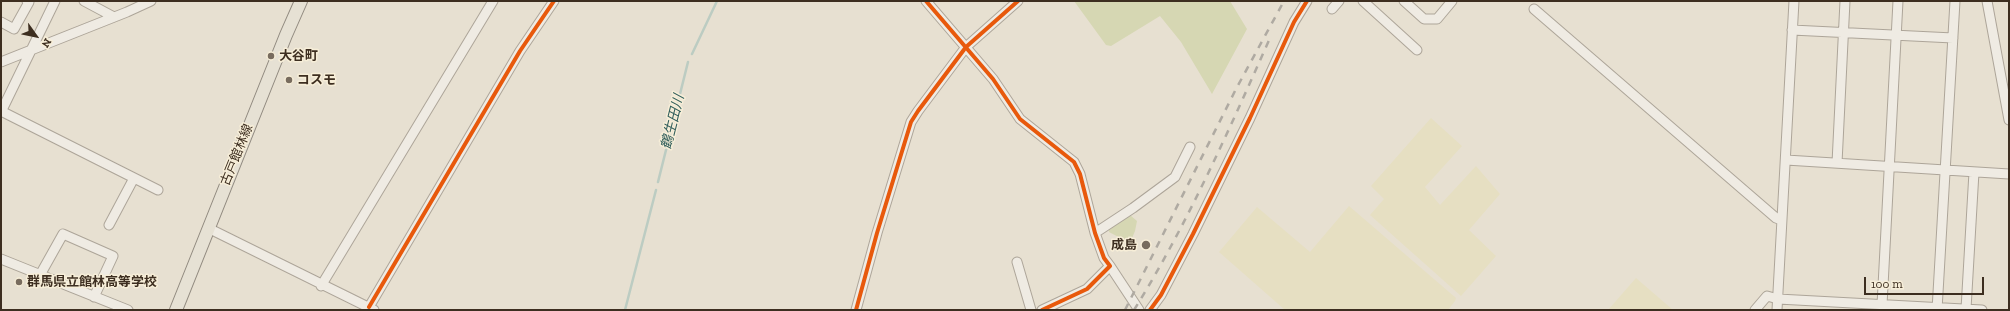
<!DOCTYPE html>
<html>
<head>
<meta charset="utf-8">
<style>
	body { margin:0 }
	#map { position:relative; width:2010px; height:311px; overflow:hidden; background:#e7e0d1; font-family:"Zilla Slab",serif }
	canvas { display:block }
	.frame { position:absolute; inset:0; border:2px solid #3d2e20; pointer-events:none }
	.north { position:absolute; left:16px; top:16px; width:40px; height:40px; -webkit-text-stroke:3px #f7eed8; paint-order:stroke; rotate:123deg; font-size:11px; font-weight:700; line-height:16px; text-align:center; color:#3d2e20 }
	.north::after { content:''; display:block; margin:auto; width:14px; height:18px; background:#3d2e20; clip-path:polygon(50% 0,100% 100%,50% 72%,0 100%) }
	.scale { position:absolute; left:1864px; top:277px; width:120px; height:18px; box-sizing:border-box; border:2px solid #3d2e20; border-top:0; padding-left:5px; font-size:12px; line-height:14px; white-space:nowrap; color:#3d2e20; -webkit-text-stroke:3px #f7eed8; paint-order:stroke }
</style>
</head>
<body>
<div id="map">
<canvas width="2010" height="311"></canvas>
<div class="frame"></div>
<div class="north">N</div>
<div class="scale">100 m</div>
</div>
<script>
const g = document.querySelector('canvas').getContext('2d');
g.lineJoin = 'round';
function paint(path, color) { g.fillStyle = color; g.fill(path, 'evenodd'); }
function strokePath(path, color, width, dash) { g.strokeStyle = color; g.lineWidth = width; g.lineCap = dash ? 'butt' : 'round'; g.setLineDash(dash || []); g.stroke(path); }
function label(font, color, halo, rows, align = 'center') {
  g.font = font + ' "Zilla Slab","Noto Sans JP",serif'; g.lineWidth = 3; g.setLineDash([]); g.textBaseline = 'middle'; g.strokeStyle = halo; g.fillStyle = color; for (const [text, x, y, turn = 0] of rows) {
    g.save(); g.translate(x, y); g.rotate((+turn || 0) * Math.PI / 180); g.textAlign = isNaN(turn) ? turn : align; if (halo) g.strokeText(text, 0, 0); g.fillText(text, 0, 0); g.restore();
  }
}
const farmland = new Path2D(`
	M 1431,118 L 1462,146 L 1425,187 L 1440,205 L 1476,166 L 1500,194 L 1469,230 L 1496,256 L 1461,296 L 1370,215 L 1384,199 L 1371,186 Z
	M 1349,206 L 1456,298 L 1455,301 L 1448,310 L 1285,310 L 1219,252 L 1257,207 L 1310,252 Z
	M 1636,278 L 1673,310 L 1608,310 Z`);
const green = new Path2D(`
	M 1074,1 L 1230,1 L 1247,29 L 1212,94 L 1181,42 L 1160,16 L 1111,46 L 1106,45 Z
	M 1130,215 L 1137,221 L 1135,231 L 1130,243 L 1109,232 L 1109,230 Z`);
const stream = new Path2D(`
	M 692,54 L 717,1
	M 658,182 L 688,62
	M 625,310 L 656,190`);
const minor = new Path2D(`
	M 84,1 L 114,17
	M 926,1 L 993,79 L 1020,119 L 1074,162 L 1080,174 L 1095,233 L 1104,258 L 1110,266 L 1087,289 L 1042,310
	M 1363,1 L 1417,50
	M 1404,1 L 1424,19 L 1437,19 L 1452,1
	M 1987,1 L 2009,120
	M 1332,9 L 1339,1
	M 1534,9 L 1776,218 L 1781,220
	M 1,22 L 14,29 L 29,2 L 27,1
	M 1792,30 L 1953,38
	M 1,62 L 127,12 L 151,1
	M 1,111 L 158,190
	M 1,112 L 55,1
	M 1786,160 L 2009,174
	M 1837,163 L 1845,1
	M 109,225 L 134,178
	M 208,228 L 374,310
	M 1095,233 L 1133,208 L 1175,177 L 1190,147
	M 1,259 L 128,310
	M 1017,262 L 1031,310
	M 1110,266 L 1139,310
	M 40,275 L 63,234 L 113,256 L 94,297
	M 321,286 L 493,1
	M 1882,305 L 1898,1
	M 369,307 L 520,51 L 554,1
	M 1966,309 L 1974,172
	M 856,310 L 877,233 L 911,122 L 918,111 L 966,47 L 1018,1
	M 1150,310 L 1161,295 L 1193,234 L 1250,118 L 1294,22 L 1307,1
	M 1755,310 L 1767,296 L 1778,299 L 1982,310
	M 1777,310 L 1794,1
	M 1937,310 L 1955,1`);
const major = new Path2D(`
	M 176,310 L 286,35 L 301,1`);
const rail = new Path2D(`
	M 1125,310 L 1236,89 L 1284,1
	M 1134,310 C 1187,225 1229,130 1270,38`);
const cycleway = new Path2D(`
	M 926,1 L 993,79 L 1020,119 L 1074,162 L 1080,174 L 1095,233 L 1104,258 L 1110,266 L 1087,289 L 1042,310
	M 369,307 L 520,51 L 554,1
	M 856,310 L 877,233 L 911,122 L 918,111 L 966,47 L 1018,1
	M 1150,310 L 1161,295 L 1193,234 L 1250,118 L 1294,22 L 1307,1`);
const markers = [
	[271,56,4,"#786c5e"],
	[289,80,4,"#786c5e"],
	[1146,245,5,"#786c5e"],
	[19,282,4,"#786c5e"]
];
const poiNames = [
	["大谷町",279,56],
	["コスモ",297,80],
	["成島",1137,245,"right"],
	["群馬県立館林高等学校",27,282]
];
const streetNames = [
	["古戸館林線",237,155,-68]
];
const waterNames = [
	["鶴生田川",673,122,-76]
];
paint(farmland, '#e6dfc2');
paint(green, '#d6d7b3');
strokePath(stream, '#bcccc2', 2.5);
strokePath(minor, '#ada599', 11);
strokePath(major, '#928b80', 14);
strokePath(minor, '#efebe3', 9);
strokePath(major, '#e6e1d4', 12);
strokePath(rail, '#afaaa2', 2.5, [7, 7]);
strokePath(cycleway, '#e8590c', 4);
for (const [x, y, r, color] of markers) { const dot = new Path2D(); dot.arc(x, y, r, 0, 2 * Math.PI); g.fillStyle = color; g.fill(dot); strokePath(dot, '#f7eed8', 1.5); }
label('bold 13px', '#3d2e20', '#f7eed8', poiNames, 'left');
label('13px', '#3d2e20', '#f7eed8', streetNames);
label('italic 14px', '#2f5d5a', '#f7eed8', waterNames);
</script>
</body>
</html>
